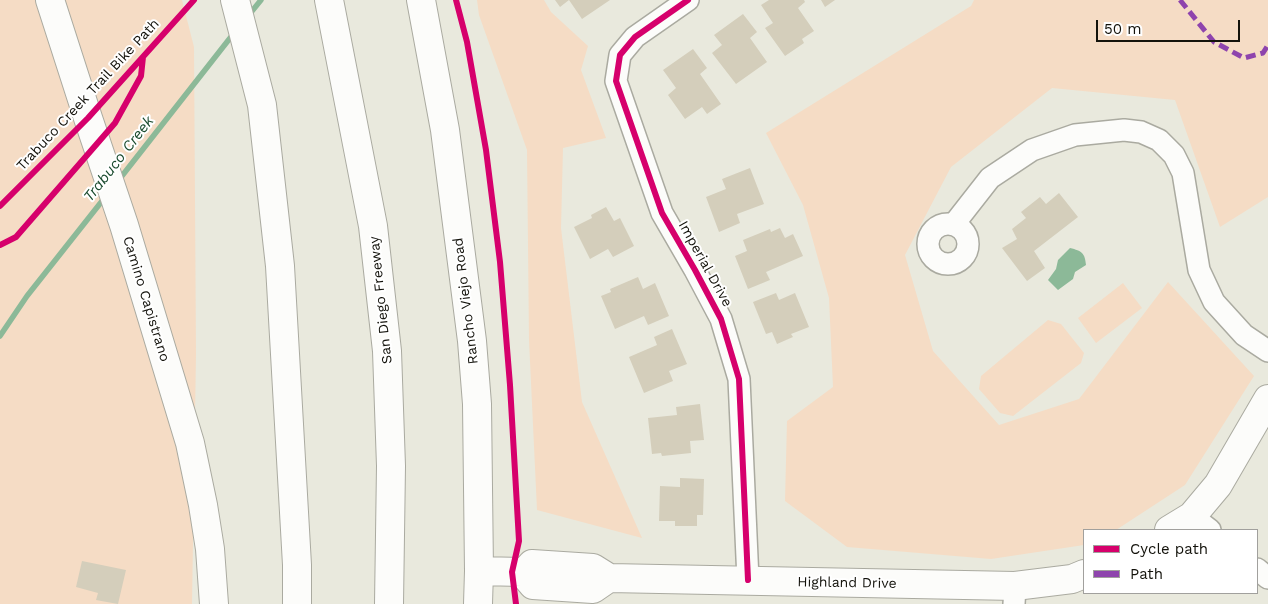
<!DOCTYPE html>
<html>
<head>
<meta charset="utf-8">
<style>
	body { margin:0 }
	#map { position:relative; width:1268px; height:604px; overflow:hidden; background:#e9e9dd; font-family:"Work Sans",sans-serif }
	canvas { display:block }
	.legend { position:absolute; left:1083px; top:529px; width:175px; height:65px; box-sizing:border-box; background:#fff; border:1px solid #a1a09d; margin:0; padding:6px 9px; list-style:none; font-size:15px; color:#13120b }
	.legend li { display:flex; align-items:center; gap:10px; height:25px }
	.legend b { width:25px; border:1px solid #a1a09d }
	.scale { position:absolute; left:1096px; top:20px; width:144px; height:22px; box-sizing:border-box; border:2px solid #13120b; border-top:0; padding-left:6px; font-size:15px; line-height:18px; white-space:nowrap; color:#13120b; -webkit-text-stroke:4px #fff; paint-order:stroke }
</style>
</head>
<body>
<div id="map">
<canvas width="1268" height="604"></canvas>
<ul class="legend">
<li><b style="height:6px;background:#d6006c"></b>Cycle path</li>
<li><b style="height:6px;background:#8e44ad"></b>Path</li>
</ul>
<div class="scale">50 m</div>
</div>
<script>
const g = document.querySelector('canvas').getContext('2d');
g.lineJoin = 'round';
function paint(path, color) { g.fillStyle = color; g.fill(path, 'evenodd'); }
function strokePath(path, color, width, dash) { g.strokeStyle = color; g.lineWidth = width; g.lineCap = dash ? 'butt' : 'round'; g.setLineDash(dash || []); g.stroke(path); }
function label(font, color, halo, rows, align = 'center') {
  g.font = font + ' "Work Sans",sans-serif'; g.lineWidth = 4; g.setLineDash([]); g.textBaseline = 'middle'; g.strokeStyle = halo; g.fillStyle = color; for (const [text, x, y, turn = 0] of rows) {
    g.save(); g.translate(x, y); g.rotate((+turn || 0) * Math.PI / 180); g.textAlign = isNaN(turn) ? turn : align; if (halo) g.strokeText(text, 0, 0); g.fillText(text, 0, 0); g.restore();
  }
}
const green = new Path2D(`
	M 0,0 L 182,0 L 194,47 L 196,354 L 192,604 L 0,604 Z
	M 477,0 L 544,0 L 551,12 L 588,46 L 581,70 L 606,138 L 563,148 L 561,228 L 582,402 L 642,538 L 537,510 L 529,340 L 527,150 L 479,15 Z
	M 974,0 L 1268,0 L 1268,197 L 1220,227 L 1175,100 L 1052,88 L 951,167 L 905,255 L 933,351 L 999,425 L 1079,399 L 1168,282 L 1254,376 L 1185,485 L 1116,530 L 1084,530 L 1084,545 L 991,559 L 847,547 L 785,501 L 787,421 L 833,387 L 829,298 L 803,205 L 766,133 L 971,6 Z
	M 1123,283 L 1142,308 L 1096,343 L 1078,318 Z
	M 1048,320 L 1061,324 L 1084,353 L 1081,363 L 1013,416 L 1000,413 L 979,389 L 981,376 Z`);
const water = new Path2D(`
	M 1070,248 C 1082,251 1085,253 1086,265 L 1075,272 L 1073,279 L 1058,290 L 1048,280 L 1056,269 L 1058,260 Z`);
const stream = new Path2D(`
	M 248,16 L 261,0
	M 118,181 L 234,33
	M 0,336 L 27,296 L 106,196`);
const building = new Path2D(`
	M 555,0 L 610,0 L 582,19 L 569,0 L 560,7 Z
	M 769,0 L 804,0 L 805,2 L 798,8 L 814,31 L 802,39 L 804,43 L 785,56 L 765,28 L 773,23 L 761,5 Z
	M 821,0 L 835,0 L 825,7 Z
	M 743,14 L 757,32 L 750,38 L 767,62 L 736,84 L 712,53 L 722,45 L 714,35 Z
	M 693,49 L 707,68 L 700,74 L 721,104 L 707,114 L 702,107 L 685,119 L 668,95 L 676,88 L 663,70 Z
	M 750,168 L 764,204 L 737,214 L 740,223 L 719,232 L 706,197 L 726,189 L 722,179 Z
	M 1059,193 L 1078,217 L 1034,251 L 1045,268 L 1027,281 L 1002,248 L 1017,239 L 1012,229 L 1026,218 L 1021,212 L 1040,197 L 1046,204 Z
	M 606,207 L 614,221 L 620,218 L 634,246 L 613,257 L 608,249 L 590,259 L 574,227 L 592,218 L 591,215 Z
	M 780,228 L 785,238 L 793,234 L 803,256 L 766,272 L 770,280 L 748,289 L 735,256 L 747,251 L 743,240 L 770,229 L 771,232 Z
	M 638,277 L 643,289 L 655,283 L 669,316 L 648,325 L 644,316 L 615,329 L 601,296 L 611,292 L 610,289 Z
	M 776,293 L 779,300 L 795,293 L 809,327 L 791,334 L 793,337 L 777,344 L 772,332 L 766,334 L 753,302 Z
	M 672,329 L 687,364 L 669,371 L 673,381 L 644,393 L 629,357 L 657,345 L 654,337 Z
	M 700,404 L 704,440 L 690,441 L 691,453 L 662,456 L 661,453 L 652,454 L 648,418 L 677,415 L 676,407 Z
	M 680,478 L 704,479 L 703,515 L 697,515 L 697,526 L 675,526 L 675,521 L 659,521 L 660,486 L 680,487 Z
	M 82,561 L 126,570 L 118,604 L 96,600 L 98,593 L 76,587 Z`);
const street = new Path2D(`
	M 688,0 L 635,37 L 620,55 L 616,81 L 662,213 L 695,270 L 721,319 L 739,379 L 748,580
	M928 244a20 20 0 1 1 40 0a20 20 0 1 1-40 0Z
	M 954,224 L 990,178 L 1032,150 L 1075,135 L 1124,130 L 1141,132 L 1159,140 L 1174,155 L 1183,173 L 1199,270 L 1214,302 L 1244,335 L 1268,351
	M 1192,516 L 1210,530
	M 1257,569 L 1268,578
	M 1014,604 L 1015,586`);
const secondary = new Path2D(`
	M 50,0 L 88,118 L 124,225 L 190,443 L 203,505 L 210,549 L 214,604
	M 421,0 L 445,130 L 472,341 L 477,404 L 479,571 L 478,604
	M 1169,530 L 1192,516 L 1218,485 L 1268,399
	M 479,571 L 522,572 L 533,585 L 593,589 L 609,578
	M 524,573 L 532,564 L 593,568 L 609,578 L 1015,586 L 1072,579 L 1084,574`);
const highway = new Path2D(`
	M 235,0 L 262,105 L 280,266 L 297,565 L 297,604
	M 329,0 L 373,226 L 387,351 L 391,466 L 389,604`);
const quiet = new Path2D(`
	M 1180,0 L 1214,42 L 1244,58 L 1263,53 L 1268,45`);
const cycleway = new Path2D(`
	M 456,0 L 467,42 L 486,150 L 500,262 L 510,385 L 519,541 L 512,572 L 516,604
	M 688,0 L 635,37 L 620,55 L 616,81 L 662,213 L 695,270 L 721,319 L 739,379 L 748,580
	M 0,206 L 88,118 L 194,0
	M 0,245 L 16,237 L 115,123 L 141,76 L 143,57`);
const streetNames = [
	["Trabuco Creek Trail Bike Path",88,95,-47],
	["Imperial Drive",705,264,61],
	["Camino Capistrano",146,299,73],
	["San Diego Freeway",381,300,-96],
	["Rancho Viejo Road",466,301,-97],
	["Highland Drive",847,583,1]
];
const waterNames = [
	["Trabuco Creek",119,159,-52]
];
paint(green, '#f5dcc5');
paint(water, '#8cb998');
strokePath(stream, '#8cb998', 5.5);
paint(building, '#d4cebb');
strokePath(street, '#aaaaa0', 24);
strokePath(secondary, '#aaaaa0', 30);
strokePath(highway, '#aaaaa0', 30);
strokePath(street, '#fcfcfa', 21);
strokePath(secondary, '#fcfcfa', 28);
strokePath(highway, '#fcfcfa', 28);
strokePath(quiet, '#8e44ad', 5, [10, 5]);
strokePath(cycleway, '#d6006c', 6);
label('14px', '#13120b', '#fff', streetNames);
label('italic 15px', '#1a4b2e', '#fff', waterNames);
</script>
</body>
</html>
